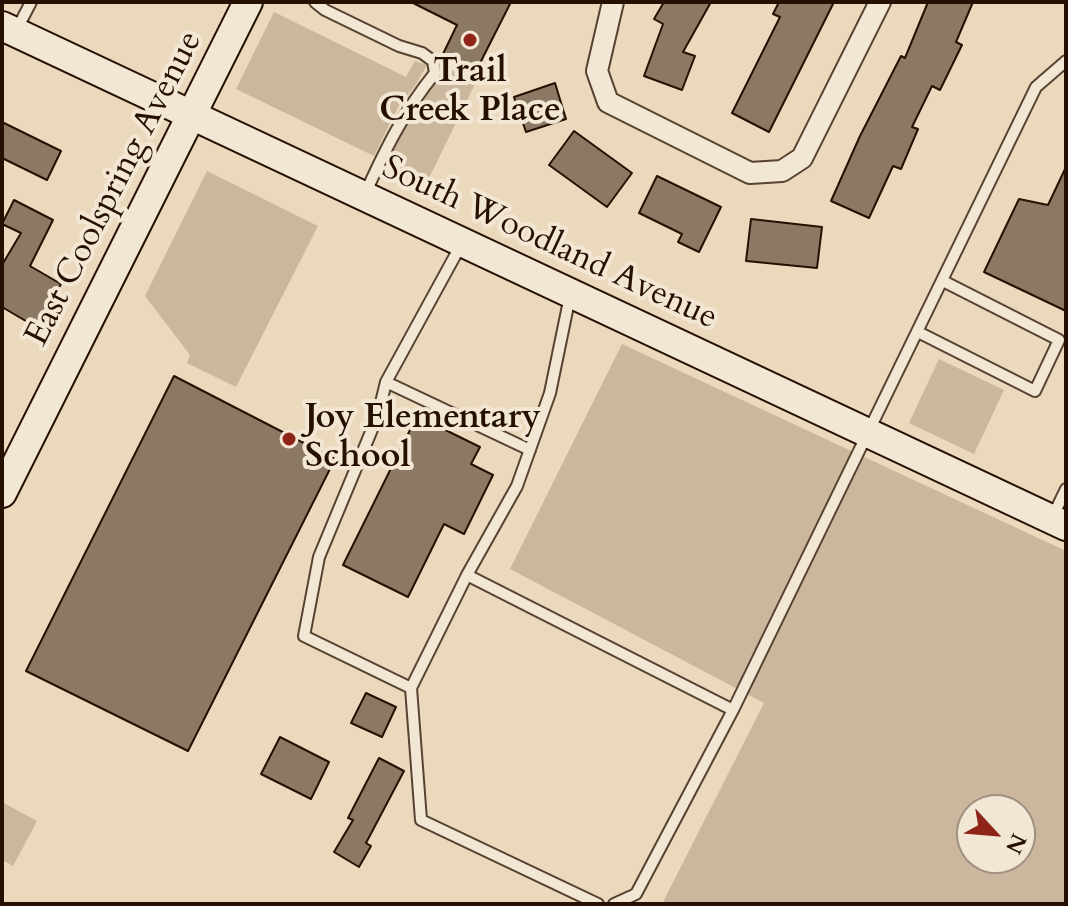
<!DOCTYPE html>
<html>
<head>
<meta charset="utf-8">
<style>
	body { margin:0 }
	#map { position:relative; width:1068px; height:906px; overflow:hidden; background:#ebd9bd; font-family:Cardo,serif }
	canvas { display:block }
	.frame { position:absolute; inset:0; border:4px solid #261002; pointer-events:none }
	.north { position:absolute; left:956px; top:794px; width:80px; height:80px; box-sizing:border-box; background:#f2e6d4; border:2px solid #a09080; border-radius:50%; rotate:116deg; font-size:22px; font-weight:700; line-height:32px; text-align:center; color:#261002 }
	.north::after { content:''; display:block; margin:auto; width:28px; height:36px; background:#8f2418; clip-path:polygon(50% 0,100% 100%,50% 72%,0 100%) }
</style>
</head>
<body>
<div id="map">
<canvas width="1068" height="906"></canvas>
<div class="frame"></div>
<div class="north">N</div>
</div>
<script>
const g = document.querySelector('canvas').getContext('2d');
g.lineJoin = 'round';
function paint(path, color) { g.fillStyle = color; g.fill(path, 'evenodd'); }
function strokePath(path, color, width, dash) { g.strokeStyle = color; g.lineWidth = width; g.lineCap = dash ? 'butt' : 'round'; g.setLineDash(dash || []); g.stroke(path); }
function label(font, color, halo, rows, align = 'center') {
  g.font = font + ' Cardo,serif'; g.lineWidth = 8; g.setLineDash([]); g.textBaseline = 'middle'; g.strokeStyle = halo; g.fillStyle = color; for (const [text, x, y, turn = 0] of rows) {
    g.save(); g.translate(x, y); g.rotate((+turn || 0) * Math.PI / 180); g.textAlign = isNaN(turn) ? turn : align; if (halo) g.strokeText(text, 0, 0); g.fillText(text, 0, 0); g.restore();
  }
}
const green = new Path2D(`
	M 274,12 L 406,77 L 415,61 L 427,65 L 415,86 L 398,107 L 374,156 L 236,89 Z
	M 447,66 L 477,80 L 427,182 L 387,162 L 403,123 Z
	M 207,171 L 318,226 L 236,387 L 187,363 L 190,355 L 145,296 Z
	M 622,344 L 1066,551 L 1066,904 L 662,904 L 764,703 L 510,569 ZM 972,810 L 1020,810 L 1020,858 L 972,858 Z
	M 939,359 L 1004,390 L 974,454 L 909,423 Z
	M 2,802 L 37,821 L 13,866 L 2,860 Z`);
const building = new Path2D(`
	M 411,2 L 511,2 L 475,73 L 442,56 L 457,25 Z
	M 664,2 L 711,2 L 683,52 L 695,56 L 682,90 L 644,76 L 663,24 L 654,19 Z
	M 779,2 L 834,2 L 769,132 L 732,113 L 780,17 L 773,14 Z
	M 928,2 L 973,2 L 956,42 L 962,45 L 940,90 L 932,86 L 912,127 L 918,129 L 901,169 L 893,166 L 869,218 L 831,201 L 860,136 L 901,56 L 905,58 Z
	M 555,83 L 566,119 L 526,132 L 514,97 Z
	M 2,122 L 61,151 L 47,180 L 2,158 Z
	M 574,131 L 632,173 L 607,207 L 549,165 Z
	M 1066,167 L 1066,311 L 984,272 L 1019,199 L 1048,205 Z
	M 657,176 L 721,207 L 699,252 L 678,242 L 682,234 L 639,213 Z
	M 14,200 L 53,220 L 30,266 L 61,284 L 36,327 L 2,307 L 2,265 L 21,233 L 2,224 Z
	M 751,219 L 822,227 L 817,268 L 746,261 Z
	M 174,376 L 335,459 L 188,751 L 26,671 Z
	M 417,416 L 480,447 L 471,464 L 493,475 L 464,534 L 444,524 L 408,597 L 343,565 Z
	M 366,693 L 396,707 L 382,737 L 351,723 Z
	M 280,737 L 329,762 L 311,799 L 261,774 Z
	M 379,758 L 404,771 L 366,843 L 371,846 L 359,867 L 334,852 L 353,820 L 348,818 Z`);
const lane = new Path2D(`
	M 315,2 L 325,10 L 399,46 L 422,53 L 433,61 L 435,73 C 404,111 385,150 365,194
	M 16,31 L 31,2
	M 570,296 L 550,393 L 517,486 L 467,575 L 411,688 L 421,820 L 598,904
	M 918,332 L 1035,391 L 1059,340 L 943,281
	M 386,382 L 530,450
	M 1053,516 L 1066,489
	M 467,575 L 733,710 L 636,894 L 614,904
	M 411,688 L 304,636 L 319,557 L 378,415 L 386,382 L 462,243
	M 733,710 L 1036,87 L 1066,61`);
const street = new Path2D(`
	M 613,2 L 597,71 L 608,102 L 750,173 L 782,171 L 802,158 L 880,2`);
const secondary = new Path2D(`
	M 2,26 L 1066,526
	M 2,493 L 248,2`);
const markers = [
	[470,40,8,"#8f2418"],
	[289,439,8,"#8f2418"]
];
const poiNames = [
	["Trail",470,73],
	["Creek Place",470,112],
	["Joy Elementary",305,419,"left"],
	["School",305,458,"left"]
];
const streetNames = [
	["East Coolspring Avenue",115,189,-63],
	["South Woodland Avenue",549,244,25]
];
paint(green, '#cab79d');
paint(building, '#8c7963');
strokePath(building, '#261002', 2);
strokePath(lane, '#574231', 14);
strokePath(street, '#574231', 24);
strokePath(secondary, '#261002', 32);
strokePath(lane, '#f2e6d4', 10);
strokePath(street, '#f2e6d4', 20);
strokePath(secondary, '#f2e6d4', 28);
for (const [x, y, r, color] of markers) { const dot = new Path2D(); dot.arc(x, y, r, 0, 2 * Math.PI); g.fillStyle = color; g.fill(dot); strokePath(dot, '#f2e6d4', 3); }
label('bold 34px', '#261002', '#f2e6d4', poiNames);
label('34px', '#261002', '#f2e6d4', streetNames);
</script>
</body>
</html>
